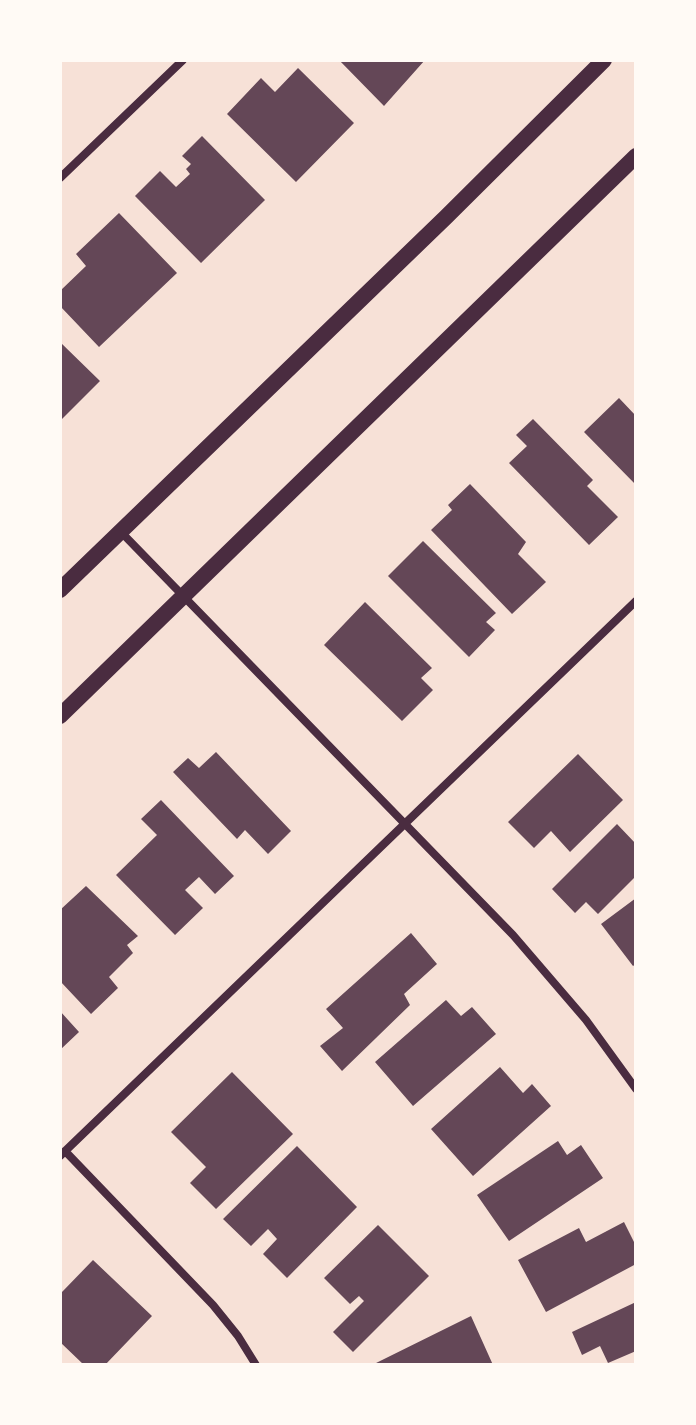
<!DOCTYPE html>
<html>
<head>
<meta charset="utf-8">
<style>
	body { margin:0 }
	#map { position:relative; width:696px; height:1425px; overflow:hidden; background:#f7e1d7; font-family:Montserrat,sans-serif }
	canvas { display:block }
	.frame { position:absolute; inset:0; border:62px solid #fffaf5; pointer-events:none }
</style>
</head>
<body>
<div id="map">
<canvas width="696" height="1425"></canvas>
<div class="frame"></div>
</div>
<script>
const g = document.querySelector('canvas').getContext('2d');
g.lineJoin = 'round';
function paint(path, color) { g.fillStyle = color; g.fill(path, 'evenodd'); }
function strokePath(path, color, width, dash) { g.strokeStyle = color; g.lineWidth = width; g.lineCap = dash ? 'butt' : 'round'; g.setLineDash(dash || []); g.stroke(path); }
const building = new Path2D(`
	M 339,60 L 425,60 L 384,106 Z
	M 298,68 L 354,123 L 296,182 L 227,114 L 261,78 L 275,92 Z
	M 202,136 L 265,200 L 201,263 L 135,196 L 160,171 L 176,187 L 190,174 L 186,169 L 191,164 L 182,156 Z
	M 119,213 L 177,273 L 99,347 L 60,306 L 60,291 L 86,266 L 76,254 Z
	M 60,342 L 100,381 L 60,421 Z
	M 619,398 L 636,416 L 636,485 L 584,432 Z
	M 533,419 L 593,480 L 587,486 L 618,517 L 589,545 L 509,463 L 527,446 L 516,435 Z
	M 470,484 L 526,542 L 518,554 L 546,582 L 512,614 L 431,530 L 452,510 L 448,505 Z
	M 423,541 L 496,613 L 486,622 L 495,630 L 469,657 L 388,576 Z
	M 365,602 L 432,668 L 421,678 L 433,690 L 402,721 L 324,645 Z
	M 216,752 L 291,831 L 268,854 L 245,830 L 237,839 L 173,772 L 188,758 L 199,768 Z
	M 578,754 L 623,800 L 570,852 L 551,831 L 534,848 L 508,822 Z
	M 161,800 L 234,876 L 215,894 L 199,877 L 185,890 L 203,908 L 175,935 L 116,875 L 157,835 L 141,819 Z
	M 617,824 L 636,844 L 636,876 L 598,914 L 586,902 L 575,913 L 552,889 Z
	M 86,886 L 138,936 L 127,945 L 133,953 L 109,977 L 118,988 L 91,1014 L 60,981 L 60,910 Z
	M 636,898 L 636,964 L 633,966 L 601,924 Z
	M 411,933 L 437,964 L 404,994 L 410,1005 L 342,1071 L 320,1046 L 343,1028 L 326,1009 Z
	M 446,1000 L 461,1016 L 472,1007 L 496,1034 L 413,1106 L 375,1062 Z
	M 60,1011 L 79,1032 L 60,1050 Z
	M 500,1067 L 523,1093 L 532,1084 L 551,1106 L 473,1176 L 431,1129 Z
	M 232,1072 L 293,1134 L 216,1209 L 190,1183 L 206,1167 L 171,1132 Z
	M 558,1141 L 567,1155 L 581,1145 L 603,1178 L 509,1241 L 477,1195 Z
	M 297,1146 L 357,1207 L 287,1278 L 263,1254 L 277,1239 L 268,1229 L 251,1246 L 223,1219 Z
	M 624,1222 L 636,1246 L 636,1264 L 546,1312 L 518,1260 L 579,1228 L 586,1242 Z
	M 378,1225 L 429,1276 L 353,1352 L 333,1332 L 364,1301 L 359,1296 L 350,1304 L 324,1278 Z
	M 93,1260 L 152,1316 L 105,1365 L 84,1365 L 60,1342 L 60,1290 L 62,1292 Z
	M 636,1302 L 636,1351 L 608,1363 L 600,1346 L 582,1355 L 572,1332 Z
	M 471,1316 L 493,1365 L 372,1365 Z`);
const minor = new Path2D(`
	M 60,178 L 183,60
	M 121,532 L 513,935 L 586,1020 L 636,1089
	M 65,1151 L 213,1305 L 238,1336 L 256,1365
	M 60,1156 L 636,601`);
const secondary = new Path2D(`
	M 60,590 L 446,217 L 604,60
	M 60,716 L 636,156`);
paint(building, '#644757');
strokePath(minor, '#4a2c40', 8);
strokePath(secondary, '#4a2c40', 16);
</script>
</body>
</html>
